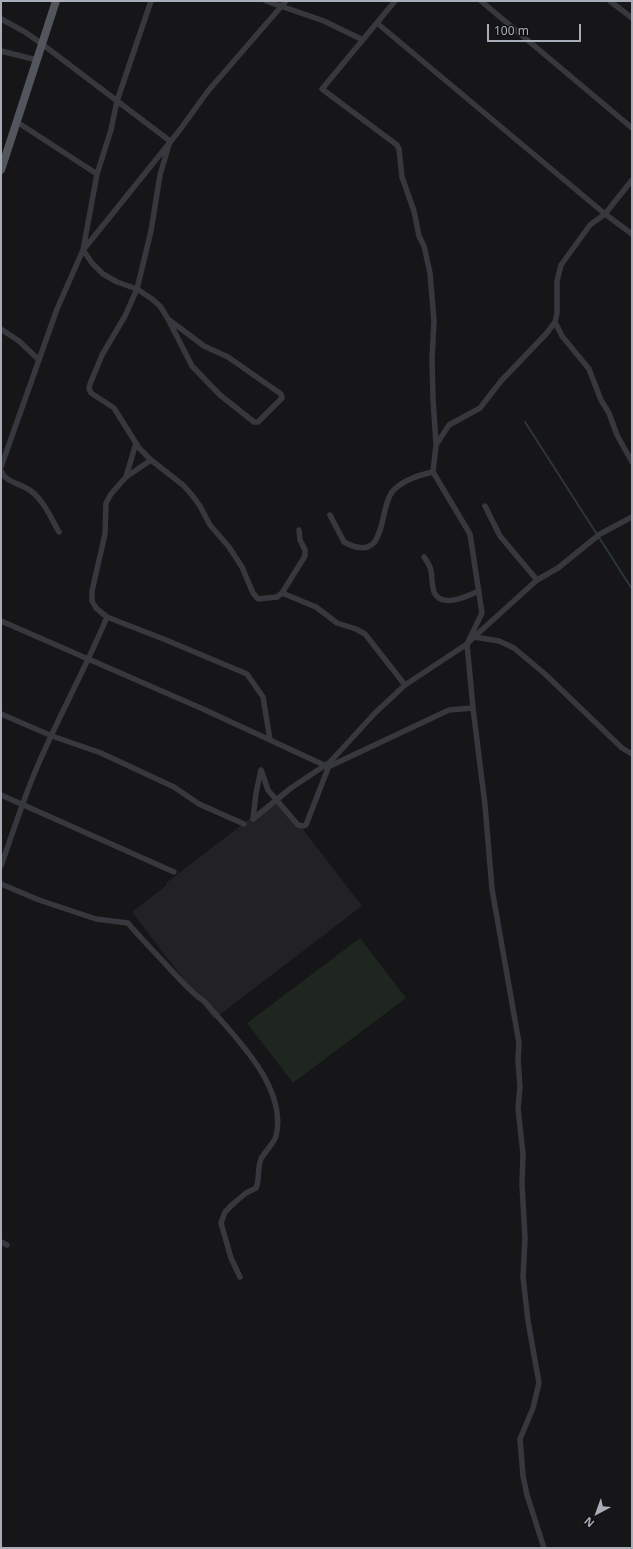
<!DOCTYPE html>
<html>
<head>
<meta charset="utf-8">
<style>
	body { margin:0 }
	#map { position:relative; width:633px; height:1549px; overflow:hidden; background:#161618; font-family:"Noto Sans",sans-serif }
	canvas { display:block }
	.frame { position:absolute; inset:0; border:2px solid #a8adb8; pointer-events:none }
	.north { position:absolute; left:577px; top:1493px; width:40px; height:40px; -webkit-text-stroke:3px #111113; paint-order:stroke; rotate:221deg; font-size:11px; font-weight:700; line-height:16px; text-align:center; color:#a8adb8 }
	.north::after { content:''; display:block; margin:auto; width:14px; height:18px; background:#a8adb8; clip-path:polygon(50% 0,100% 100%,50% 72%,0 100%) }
	.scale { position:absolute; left:487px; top:24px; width:94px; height:18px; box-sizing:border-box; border:2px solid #a8adb8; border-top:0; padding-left:5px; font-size:12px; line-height:14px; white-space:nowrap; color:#a8adb8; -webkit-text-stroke:3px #111113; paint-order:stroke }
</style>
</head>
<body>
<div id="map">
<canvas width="633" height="1549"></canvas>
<div class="frame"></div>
<div class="north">N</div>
<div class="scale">100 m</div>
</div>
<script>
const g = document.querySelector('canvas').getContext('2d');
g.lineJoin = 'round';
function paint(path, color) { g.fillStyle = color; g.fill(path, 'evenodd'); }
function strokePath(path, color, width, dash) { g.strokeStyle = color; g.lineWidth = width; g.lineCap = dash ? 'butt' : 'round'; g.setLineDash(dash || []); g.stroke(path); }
const built = new Path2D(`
	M 278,797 L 362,906 L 214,1019 L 132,912 L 167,885 L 166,883 Z`);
const green = new Path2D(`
	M 360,938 L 406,998 L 293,1083 L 247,1023 Z`);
const stream = new Path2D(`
	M 525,422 L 632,589`);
const minor = new Path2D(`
	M 266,1 L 324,21 L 363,40
	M 395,1 L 322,89 L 397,145 L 399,149 L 402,177 L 414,211 L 419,236 L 424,246 L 430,273 L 434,321 L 432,359 L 433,399 L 436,444
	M 481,1 L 632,128
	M 610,1 L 632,18
	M 1,19 L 25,32 L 42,44 L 170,141 L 160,175 L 151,231 L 137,289 L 125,316 L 102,355 L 90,384 L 89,389 L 91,393 L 114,408 L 139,448 L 151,460 L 183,485 L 192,495 L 200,506 L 210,525 L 229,547 L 242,567 L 253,593 L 258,599 L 277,597 L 282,593 L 305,556 L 305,550 L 300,540 L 299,530
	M 377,23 L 605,214 L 632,234
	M 1,51 L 37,60
	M 17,122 L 97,174
	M 84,249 L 179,131 L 208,91 L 286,1
	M 83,250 L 92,263 L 103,274 L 117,282 L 137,289 L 152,299 L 160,306 L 168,319 L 192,366 L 220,395 L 254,422 L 258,422 L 282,398 L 281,394 L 228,357 L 204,346 L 168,319
	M 555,322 L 562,336 L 589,369 L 601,400 L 609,413 L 617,435 L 632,462
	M 1,329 L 19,341 L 39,360
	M 136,443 L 126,477 L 111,494 L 106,503 L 105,534 L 92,591 L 92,601 L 96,608 L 107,617 L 166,640 L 247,674 L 263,697 L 270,740
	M 1,467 L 57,309 L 83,250 L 97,174 L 111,130 L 117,101 L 151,1
	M 1,471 C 5,482 22,484 31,491 C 44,501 51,518 59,532
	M 126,477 L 151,460
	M 485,506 L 500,536 L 537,580
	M 330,515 L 344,542 C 388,566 378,510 392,492 C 402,480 419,475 433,472
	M 424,557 C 436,573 429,577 434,592 C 441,609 468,596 479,591
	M 282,593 L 316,607 L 337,623 L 356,629 L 365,634 L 405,685
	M 1,621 L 203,709 L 324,765
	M 474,637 L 537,580 L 558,568 L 600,534 L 632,517
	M 1,714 L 52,736 L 101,753 L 174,787 L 199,804 L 244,824
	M 328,767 L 449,710 L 473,708
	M 261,770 L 268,790 L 298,825 L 303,826 L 306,825 L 330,763
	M 1,795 L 174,872
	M 253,819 L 291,788 L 330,762 L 375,713 L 405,685 L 467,644 L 474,637 L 499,641 L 514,648 L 545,674 L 622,748 L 632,754
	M 253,819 L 256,793 L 261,770
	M 1,866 C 12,835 22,803 35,772 C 57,719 85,670 107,617
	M 1,884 L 39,900 L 96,919 L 128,923 C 141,939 156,953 170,969 C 181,980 191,993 204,1001 C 233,1035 288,1086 276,1136 C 275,1142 265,1151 261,1159 C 257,1168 260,1179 256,1188 L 246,1193 L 234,1203 L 225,1212 L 221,1223 L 231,1258 L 240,1277
	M 1,1242 L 7,1245
	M 544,1548 L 527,1495 L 523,1476 L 520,1439 L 533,1408 L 539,1383 L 528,1321 L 523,1277 L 525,1238 L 522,1184 L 523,1154 L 518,1108 L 520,1087 L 518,1060 L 519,1043 L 492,889 L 485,805 L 473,708 L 467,644 L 482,613 L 470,534 L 433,472 L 436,445 L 449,425 L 480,408 L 501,381 L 546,334 L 555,322 L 557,313 L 557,281 L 561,265 L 590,225 L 605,214 L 632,180`);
const primary = new Path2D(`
	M 1,170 L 56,1`);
paint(built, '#222225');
paint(green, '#1e261f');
strokePath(stream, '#2c353c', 2);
strokePath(minor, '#37383d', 5.5);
strokePath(primary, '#53555c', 8);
</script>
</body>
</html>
